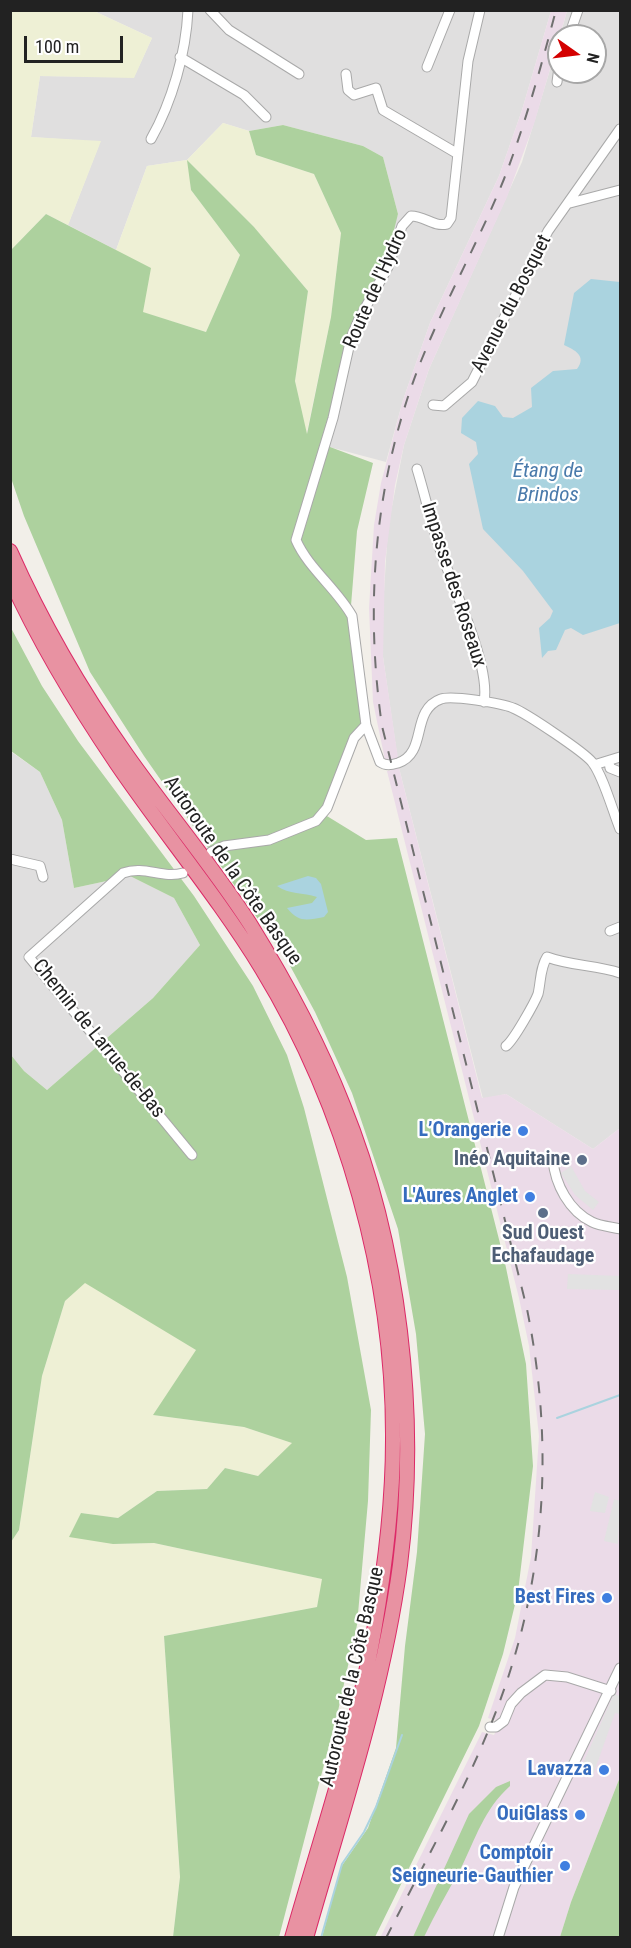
<!DOCTYPE html>
<html>
<head>
<meta charset="utf-8">
<style>
	body { margin:0 }
	#map { position:relative; width:631px; height:1948px; overflow:hidden; background:#f2efe9; font-family:"Roboto Condensed",sans-serif }
	canvas { display:block }
	.frame { position:absolute; inset:0; border:12px solid #222; pointer-events:none }
	.north { position:absolute; left:547px; top:24px; width:60px; height:60px; box-sizing:border-box; background:#fff; border:2px solid #a7a7a7; border-radius:50%; rotate:104deg; font-size:16px; font-weight:700; line-height:24px; text-align:center; color:#222 }
	.north::after { content:''; display:block; margin:auto; width:21px; height:27px; background:#d40000; clip-path:polygon(50% 0,100% 100%,50% 72%,0 100%) }
	.scale { position:absolute; left:24px; top:36px; width:99px; height:27px; box-sizing:border-box; border:3px solid #222; border-top:0; padding-left:8px; font-size:18px; line-height:21px; white-space:nowrap; color:#222; -webkit-text-stroke:4px #fff; paint-order:stroke }
</style>
</head>
<body>
<div id="map">
<canvas width="631" height="1948"></canvas>
<div class="frame"></div>
<div class="north">N</div>
<div class="scale">100 m</div>
</div>
<script>
const g = document.querySelector('canvas').getContext('2d');
g.lineJoin = 'round';
function paint(path, color) { g.fillStyle = color; g.fill(path, 'evenodd'); }
function strokePath(path, color, width, dash) { g.strokeStyle = color; g.lineWidth = width; g.lineCap = dash ? 'butt' : 'round'; g.setLineDash(dash || []); g.stroke(path); }
function label(font, color, halo, rows, align = 'center') {
  g.font = font + ' "Roboto Condensed",sans-serif'; g.lineWidth = 4.5; g.setLineDash([]); g.textBaseline = 'middle'; g.strokeStyle = halo; g.fillStyle = color; for (const [text, x, y, turn = 0] of rows) {
    g.save(); g.translate(x, y); g.rotate((+turn || 0) * Math.PI / 180); g.textAlign = isNaN(turn) ? turn : align; if (halo) g.strokeText(text, 0, 0); g.fillText(text, 0, 0); g.restore();
  }
}
const residential = new Path2D(`
	M 94,11 L 551,11 L 522,110 L 499,176 L 430,323 L 403,400 L 386,462 L 322,445 L 338,377 L 398,214 L 383,157 L 363,146 L 283,125 L 249,131 L 223,123 L 187,160 L 147,166 L 116,250 L 68,225 L 100,142 L 31,137 L 40,76 L 134,77 L 152,38 Z
	M 567,11 L 620,11 L 620,1128 L 593,1149 L 506,1094 L 483,1099 L 399,768 L 383,657 L 383,608 L 388,527 L 404,445 L 429,369 L 522,162 L 559,40 L 559,72 L 595,72 L 595,36 L 560,36 Z
	M 10,751 L 40,772 L 62,820 L 74,888 L 130,876 L 174,898 L 200,945 L 153,998 L 47,1090 L 24,1071 L 11,1055 Z`);
const industrial = new Path2D(`
	M 551,11 L 567,11 L 534,124 L 507,197 L 429,369 L 404,445 L 395,485 L 385,562 L 383,657 L 398,758 L 385,760 L 373,702 L 369,608 L 374,525 L 381,483 L 403,400 L 430,323 L 499,176 L 522,110 Z
	M 399,768 L 482,1098 L 506,1094 L 593,1149 L 620,1128 L 620,1777 L 571,1902 L 560,1937 L 380,1938 L 482,1732 L 494,1735 L 500,1722 L 488,1718 L 515,1638 L 531,1557 L 539,1436 L 529,1346 L 519,1298 L 387,771 Z`);
const farmland = new Path2D(`
	M 11,11 L 94,11 L 152,38 L 134,78 L 40,76 L 31,137 L 101,141 L 68,225 L 46,214 L 11,250 Z
	M 223,123 L 249,131 L 256,155 L 314,174 L 341,233 L 331,317 L 306,436 L 295,381 L 308,291 L 254,227 L 188,161 L 191,190 L 240,255 L 206,332 L 142,312 L 116,250 L 147,166 L 187,160 Z
	M 85,1282 L 197,1350 L 154,1415 L 244,1427 L 293,1443 L 258,1476 L 225,1468 L 207,1489 L 157,1491 L 118,1518 L 81,1513 L 113,1544 L 154,1543 L 323,1579 L 317,1607 L 164,1636 L 180,1877 L 173,1937 L 11,1938 L 11,1542 L 19,1530 L 42,1376 L 65,1301 Z`);
const forest = new Path2D(`
	M 283,125 L 363,146 L 383,157 L 398,214 L 386,262 L 338,377 L 322,444 L 373,463 L 357,531 L 350,618 L 362,720 L 322,813 L 366,840 L 397,838 L 505,1263 L 526,1364 L 533,1466 L 518,1592 L 503,1654 L 479,1726 L 375,1937 L 322,1937 L 341,1867 L 368,1828 L 396,1748 L 405,1646 L 417,1552 L 425,1434 L 416,1334 L 398,1229 L 352,1093 L 315,1012 L 288,962 L 144,756 L 90,672 L 24,516 L 11,478 L 11,250 L 46,214 L 151,268 L 143,312 L 206,332 L 240,255 L 191,190 L 187,160 L 254,227 L 308,291 L 295,381 L 307,434 L 331,317 L 341,233 L 314,174 L 256,155 L 249,131 Z
	M 10,626 L 42,686 L 78,741 L 194,896 L 253,986 L 287,1055 L 304,1108 L 347,1277 L 371,1410 L 368,1501 L 357,1625 L 338,1711 L 279,1937 L 173,1937 L 180,1877 L 164,1636 L 317,1607 L 322,1579 L 154,1543 L 113,1544 L 69,1537 L 81,1513 L 118,1518 L 157,1491 L 207,1489 L 225,1468 L 258,1476 L 292,1443 L 244,1427 L 153,1415 L 196,1350 L 85,1283 L 65,1301 L 42,1376 L 19,1530 L 11,1542 L 11,1055 L 24,1071 L 47,1090 L 153,998 L 200,945 L 174,898 L 130,876 L 74,888 L 62,820 L 40,772 L 11,751 Z
	M 620,1777 L 620,1937 L 560,1937 L 571,1902 Z
	M 510,1781 L 510,1786 C 484,1809 476,1838 461,1868 C 448,1891 435,1914 424,1937 L 413,1937 L 469,1814 L 496,1787 Z`);
const parking = new Path2D(`
	M 571,1166 L 585,1191 L 599,1202 L 593,1210 L 575,1195 L 561,1173 Z
	M 568,1274 L 620,1276 L 620,1290 L 567,1289 Z
	M 595,1492 L 609,1497 L 605,1513 L 590,1511 Z
	M 614,1499 L 620,1501 L 618,1544 L 604,1541 Z
	M 614,1694 L 620,1696 L 620,1714 L 615,1713 L 592,1778 L 579,1772 Z`);
const water = new Path2D(`
	M 591,279 L 620,282 L 620,623 L 583,635 L 571,628 L 565,630 L 556,650 L 548,651 L 542,658 L 539,628 L 550,618 L 553,611 L 523,571 L 483,529 L 469,464 L 478,454 L 476,442 L 461,433 L 462,418 L 478,401 L 495,406 L 503,417 L 513,418 L 532,407 L 531,388 L 553,371 L 577,369 C 587,356 575,350 564,345 L 574,293 Z
	M 308,876 L 316,878 L 321,884 L 328,912 L 324,917 C 307,920 299,923 287,908 L 312,903 L 317,897 C 303,892 289,895 277,886 Z`);
const stream = new Path2D(`
	M 557,1418 L 620,1395
	M 321,1938 L 342,1864 L 364,1832 L 376,1807 L 402,1735`);
const minor = new Path2D(`
	M 210,10 L 229,30 L 299,74
	M 480,10 L 468,61 L 451,218 L 447,224 C 433,227 425,216 411,216 L 402,226 L 388,267 L 359,319 L 351,338 L 333,418 L 296,540 C 308,568 337,589 352,616 L 366,725 L 380,762 C 386,766 391,765 398,763 C 428,753 410,710 441,699 C 451,695 501,703 513,708 C 526,713 584,752 592,762 C 603,775 613,812 620,829
	M 569,36 L 578,10
	M 180,57 L 244,95 L 266,117
	M 427,67 L 450,10
	M 346,74 L 348,90 L 354,95 L 376,88 L 383,110 L 458,154
	M 557,82 L 559,67
	M 151,139 C 172,102 186,53 188,10
	M 570,203 L 620,190
	M 433,405 L 444,406 L 472,382 L 548,231 L 620,129
	M 417,469 C 425,495 431,523 440,549 C 452,586 491,665 484,702
	M 609,762 L 610,768 L 620,772
	M 594,765 L 620,757
	M 211,852 L 224,846 L 269,840 L 316,821 L 327,808 L 354,738 L 366,725
	M 10,859 L 40,866 L 43,877
	M 183,873 C 162,879 145,865 123,873 L 29,957 L 192,1155
	M 610,931 L 620,927
	M 506,1046 C 514,1040 535,1002 538,994 C 541,981 540,968 547,957 C 571,966 596,965 620,973
	M 553,1160 C 555,1184 569,1211 592,1222 C 600,1226 612,1227 620,1229
	M 490,1727 L 496,1727 L 504,1721 L 511,1704 L 521,1693 L 545,1675 L 567,1677 L 611,1691
	M 498,1938 L 514,1887 L 620,1668`);
const highway = new Path2D(`
	M 10,551 C 42,623 80,689 126,754 C 166,811 212,865 250,924 C 286,982 318,1041 343,1105 C 400,1245 419,1415 400,1565 C 383,1692 341,1815 306,1938
	M 10,578 C 40,644 77,705 117,764 C 164,833 218,897 262,969 C 346,1107 394,1278 393,1440 C 393,1504 385,1568 374,1631 C 356,1735 321,1836 292,1938`);
const rail = new Path2D(`
	M 386,1938 C 421,1869 460,1800 489,1729 C 545,1594 556,1452 527,1309 L 382,726 C 364,602 375,477 421,361 C 446,299 479,241 504,179 C 525,125 541,67 556,10`);
const markers = [
	[523,1131,6,"#3f7fe0"],
	[582,1160,6,"#5c6f8a"],
	[530,1197,6,"#3f7fe0"],
	[543,1213,6,"#5c6f8a"],
	[607,1598,6,"#3f7fe0"],
	[604,1770,6,"#3f7fe0"],
	[580,1815,6,"#3f7fe0"],
	[565,1866,6,"#3f7fe0"]
];
const streetNames = [
	["Route de l'Hydro",376,289,-66],
	["Avenue du Bosquet",512,304,-63],
	["Impasse des Roseaux",453,585,72],
	["Autoroute de la Côte Basque",232,871,55],
	["Chemin de Larrue-de-Bas",98,1039,51],
	["Autoroute de la Côte Basque",353,1677,-77]
];
const shopNames = [
	["L’Orangerie",511,1131],
	["L'Aures Anglet",518,1197],
	["Best Fires",595,1598],
	["Lavazza",592,1770],
	["OuiGlass",568,1815],
	["Comptoir",553,1854],
	["Seigneurie-Gauthier",553,1877]
];
const serviceNames = [
	["Inéo Aquitaine",570,1160],
	["Sud Ouest",543,1234,"center"],
	["Echafaudage",543,1257,"center"]
];
const waterNames = [
	["Étang de",548,472],
	["Brindos",548,496]
];
paint(residential, '#e0dfdf');
paint(industrial, '#ebdbe8');
paint(farmland, '#eef0d5');
paint(forest, '#add19e');
paint(parking, '#e2e2e2');
paint(water, '#aad3df');
strokePath(stream, '#aad3df', 2);
strokePath(minor, '#a9a9a9', 11);
strokePath(highway, '#dc2a67', 16);
strokePath(minor, '#fff', 9);
strokePath(highway, '#e892a2', 14);
strokePath(rail, '#707070', 2, [12, 12]);
for (const [x, y, r, color] of markers) { const dot = new Path2D(); dot.arc(x, y, r, 0, 2 * Math.PI); g.fillStyle = color; g.fill(dot); strokePath(dot, '#fff', 2); }
label('20px', '#222', '#fff', streetNames);
label('bold 20px', '#366cbe', '#fff', shopNames, 'right');
label('bold 20px', '#4e5e75', '#fff', serviceNames, 'right');
label('italic 21px', '#4a7aab', '#fff', waterNames);
</script>
</body>
</html>
